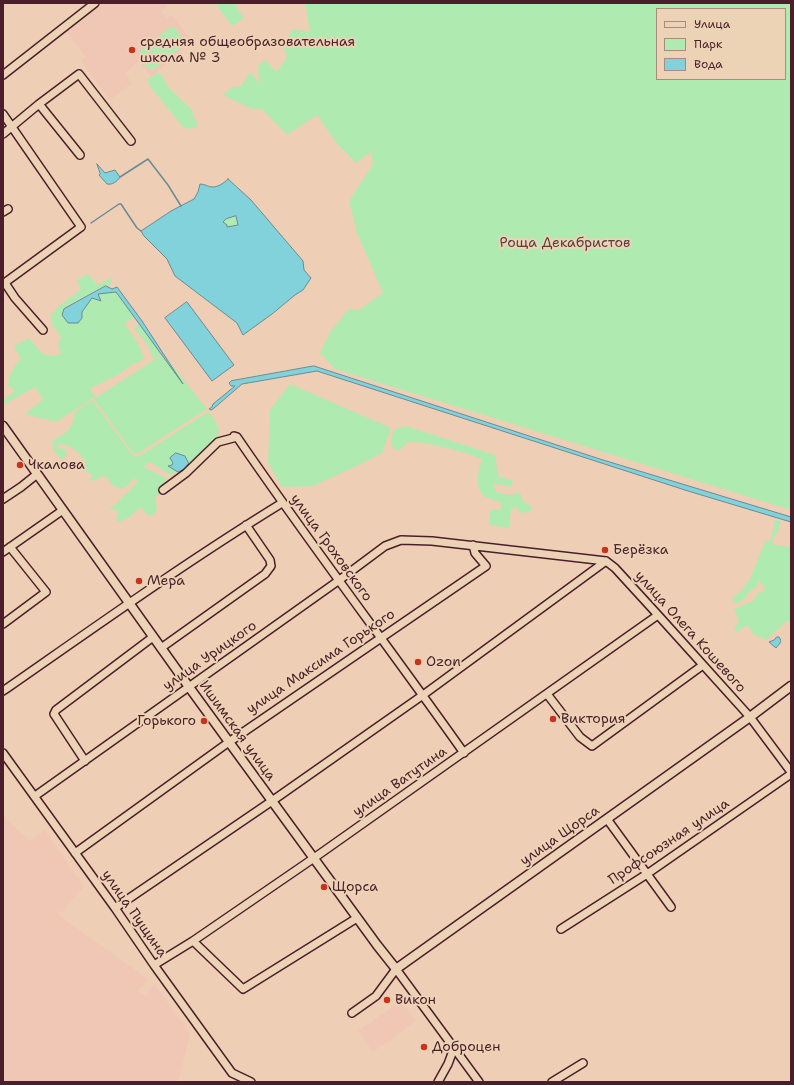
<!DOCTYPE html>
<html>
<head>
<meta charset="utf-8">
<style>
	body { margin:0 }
	#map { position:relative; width:794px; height:1085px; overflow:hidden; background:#eeceb5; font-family:"Shantell Sans",sans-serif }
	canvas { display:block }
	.frame { position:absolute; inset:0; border:4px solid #4a1f2b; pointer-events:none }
	.legend { position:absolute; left:656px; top:8px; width:130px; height:72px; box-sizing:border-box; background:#edd3b5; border:1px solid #ac8b7e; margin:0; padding:5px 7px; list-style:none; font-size:12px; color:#4a1f2b }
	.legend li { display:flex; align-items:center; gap:8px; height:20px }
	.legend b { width:20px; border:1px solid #ac8b7e }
</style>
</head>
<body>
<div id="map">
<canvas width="794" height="1085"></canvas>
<div class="frame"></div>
<ul class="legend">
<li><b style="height:5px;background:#edd3b5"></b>Улица</li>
<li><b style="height:11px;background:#afebb1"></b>Парк</li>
<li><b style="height:11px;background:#81d2da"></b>Вода</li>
</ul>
</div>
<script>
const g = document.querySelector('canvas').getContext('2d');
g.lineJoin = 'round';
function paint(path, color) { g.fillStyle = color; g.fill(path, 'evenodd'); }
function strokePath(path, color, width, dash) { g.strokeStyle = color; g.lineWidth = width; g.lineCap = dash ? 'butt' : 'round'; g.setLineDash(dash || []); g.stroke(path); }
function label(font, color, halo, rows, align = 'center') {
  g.font = font + ' "Shantell Sans",sans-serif'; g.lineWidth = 4; g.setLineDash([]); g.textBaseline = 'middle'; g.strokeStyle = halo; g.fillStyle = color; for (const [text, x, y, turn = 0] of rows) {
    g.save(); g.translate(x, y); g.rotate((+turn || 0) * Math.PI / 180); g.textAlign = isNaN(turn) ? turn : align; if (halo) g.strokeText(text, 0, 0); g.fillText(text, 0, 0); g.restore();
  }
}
const built = new Path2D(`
	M 104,3 L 164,3 L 167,7 L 161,12 L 167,19 L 172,15 L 193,42 L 151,77 L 139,61 L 125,73 L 132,83 L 110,100 L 81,61 L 86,57 L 67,32 Z
	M 3,816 L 30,841 L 45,830 L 84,887 L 65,907 L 66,910 L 62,912 L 62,910 L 58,914 L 83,933 L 148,979 L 138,991 L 146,996 L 154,984 L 172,1008 L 190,1034 L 178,1082 L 3,1082 Z
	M 401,1001 L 416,1021 L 373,1052 L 358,1031 Z`);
const green = new Path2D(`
	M 215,3 L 233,3 L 244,18 L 232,26 Z
	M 305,3 L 791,3 L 791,510 L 335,369 L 320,353 L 330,332 L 349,309 L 359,310 L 383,293 L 357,233 L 349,201 L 373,164 L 371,152 L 356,163 L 337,144 L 317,115 L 287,135 L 262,109 L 252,109 L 223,95 L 233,87 L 241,86 L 251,72 L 259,84 L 258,66 L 265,60 L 277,72 L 287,57 L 283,45 L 293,29 L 310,32 ZM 657,9 L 785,9 L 785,79 L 657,79 Z
	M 172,27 L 175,28 L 184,40 L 184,45 L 154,69 L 148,69 L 139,57 L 140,51 L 169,28 Z
	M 158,73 L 160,73 L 169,88 L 192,110 L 194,118 L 198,123 L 196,127 C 190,129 187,130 182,126 L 149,85 L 147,79 Z
	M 236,216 L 239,225 L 227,227 L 223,222 L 226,219 Z
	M 88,274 L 97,285 L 111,278 L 112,283 L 64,308 L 62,315 L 82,318 L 82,312 L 92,298 L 101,301 L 97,294 L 116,292 L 135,317 L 126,322 L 126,327 C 135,336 140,346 144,359 L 130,366 L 118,375 L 89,389 L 96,396 L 56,422 L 25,414 L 43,400 L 35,387 L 3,405 L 3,400 L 15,391 L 8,385 C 9,374 14,366 21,359 L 14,346 L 29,338 C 41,351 41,359 61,354 L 58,345 L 61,337 L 52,325 L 51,315 L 59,306 L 79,291 L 80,288 L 77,280 Z
	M 140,324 L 161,354 L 153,359 L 148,345 L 134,328 Z
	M 163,354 L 207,409 L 137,454 L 133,453 L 94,399 L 162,355 L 177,376 Z
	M 290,384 L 391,428 L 382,453 L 363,463 L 313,486 L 282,487 L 268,463 L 270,410 Z
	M 92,400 L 133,456 L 138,457 L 208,412 L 214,419 L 219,430 L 217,439 L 193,464 L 189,464 L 185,456 L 170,458 L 173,463 L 172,465 L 168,466 L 177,471 L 176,473 L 170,475 L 152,463 L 147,463 L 144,467 L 168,479 L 160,486 L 160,493 L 155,497 L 157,509 L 154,514 L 148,516 L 141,507 L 128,518 L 119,522 L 116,519 L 119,511 L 109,509 L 115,505 L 138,482 L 134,478 L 128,485 L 122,489 L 111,485 L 109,479 L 102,476 L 93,481 L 89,480 L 93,474 L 82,471 L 86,461 C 75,450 74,446 58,444 L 58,449 L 64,448 L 67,456 L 61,459 L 54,451 L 52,441 C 67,433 73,429 75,412 Z
	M 406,426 L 495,455 L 498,476 L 513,481 L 511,487 L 493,483 L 496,492 L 509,495 L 521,493 L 522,500 L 532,507 L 530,512 L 520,513 L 516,507 L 511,509 L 509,528 L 490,525 L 490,510 L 500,510 L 502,503 L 483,496 C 474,481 478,475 482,459 C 465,452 425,441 408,442 L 401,449 L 396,450 L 391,445 L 393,431 L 396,429 Z
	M 775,520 L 781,521 L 778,531 L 772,541 L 774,545 L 787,546 L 791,548 L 791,621 L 787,621 L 766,640 L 752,633 L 750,627 L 745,626 L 737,632 L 734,629 L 739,621 L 734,609 L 753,601 L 758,593 L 765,591 L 763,585 L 759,581 L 756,587 L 749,592 L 745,598 L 738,604 L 731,599 L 743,589 L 750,579 L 765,542 L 771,539 Z`);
const water = new Path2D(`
	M 97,164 L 105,173 L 115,170 L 120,177 C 117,182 112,185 107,184 L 99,175 L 100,174 Z
	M 228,179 L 251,200 L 303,261 L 304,270 L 311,278 L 303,290 L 295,295 L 272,314 L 243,335 L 237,323 L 175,276 L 167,259 L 144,236 L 141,231 L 171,211 L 194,199 L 198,192 L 200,184 C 205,184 208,187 213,187 C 218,187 224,183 228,179 ZM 236,216 L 238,225 L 227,227 L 227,225 L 223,222 L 226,219 Z
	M 106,286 L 112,289 L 117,287 L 142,321 L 183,384 L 116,292 L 98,294 L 101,301 L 92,298 L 82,312 L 82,318 L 78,323 L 68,323 L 62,315 L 64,309 Z
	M 187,302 L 234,365 L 212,381 L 165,318 Z
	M 314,366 L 603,460 L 791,517 L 791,522 L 688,491 L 317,371 L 242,384 L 213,409 L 211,410 L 209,409 L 212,407 L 213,404 L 235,386 L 231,386 L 229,383 L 231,381 Z
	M 176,453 L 185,456 L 189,464 L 187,465 L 187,468 L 178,472 L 168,466 L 172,465 L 173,463 L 170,458 Z
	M 777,637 L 779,637 C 783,642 779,644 776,648 L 769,642 L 774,640 Z`);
const stream = new Path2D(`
	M 120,177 L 148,159 L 168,185 L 181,206
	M 91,223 L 119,204 L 121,204 L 137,228 L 141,231`);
const minor = new Path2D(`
	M 3,75 L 95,3
	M 39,104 L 80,155
	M 3,114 L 81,227 L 3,284
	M 3,134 L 39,104 L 79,74 L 131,141
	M 3,212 L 8,209
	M 5,283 L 15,298 L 43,330
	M 234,436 L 237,437 C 310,544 389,647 464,753
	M 163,490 L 186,473 L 218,442 L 237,437
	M 3,499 L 21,487 L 36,475
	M 3,552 L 63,510
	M 3,624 L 46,592 L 10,547
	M 161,648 L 265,574 L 271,566 L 270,560 L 246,525
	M 3,691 C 95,627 186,562 282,503
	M 547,694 L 580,737 L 592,746 L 703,665
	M 3,753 L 115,908 L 154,965 L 232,1073 L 251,1082
	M 85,761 L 54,714 L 56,710 L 153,637
	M 35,796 L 338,581 L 385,546 L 401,540 L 432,541 L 606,561 L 615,568 L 658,615 L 750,717 L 791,772
	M 607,819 L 671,907
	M 75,853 L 229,742 L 486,566 L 475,553 L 473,545
	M 115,908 L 272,801 L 423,695 L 606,561
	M 561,929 L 647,874 L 791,774
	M 193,941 L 243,989 L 357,918
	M 154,965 L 193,941 L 314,858 L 658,615
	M 352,1013 L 376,996 L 396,969 L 479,1082
	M 438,1082 L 448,1064 L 454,1048
	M 552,1082 L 583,1063`);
const major = new Path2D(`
	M 3,426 L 189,687 L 377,945 L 396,969 L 750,717 L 791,686`);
const markers = [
	[132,50,4,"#c8321e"],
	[20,465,4,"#c8321e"],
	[605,550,4,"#c8321e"],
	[139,581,4,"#c8321e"],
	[418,662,4,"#c8321e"],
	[553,719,4,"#c8321e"],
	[204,721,4,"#c8321e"],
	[324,887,4,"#c8321e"],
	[387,1000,4,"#c8321e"],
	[424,1047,4,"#c8321e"]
];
const poiNames = [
	["средняя общеобразовательная",140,42],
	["школа № 3",140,58],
	["Чкалова",28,465],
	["Берёзка",613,550],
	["Мера",147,581],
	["Ozon",426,662],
	["Виктория",561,719],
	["Горького",196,721,"right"],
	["Щорса",332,887],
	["Викон",395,1000],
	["Доброцен",432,1047]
];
const parkNames = [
	["Роща Декабристов",565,243]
];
const streetNames = [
	["улица Гроховского",331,548,54],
	["улица Олега Кошевого",690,632,48],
	["улица Урицкого",210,656,-35],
	["улица Максима Горького",321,662,-34],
	["Ишимская улица",237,731,54],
	["улица Ватутина",400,782,-35],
	["улица Щорса",560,836,-35],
	["Профсоюзная улица",669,842,-34],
	["улица Пущина",134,914,55]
];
paint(built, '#f0c7b5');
paint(green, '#afebb1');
paint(water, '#81d2da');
strokePath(water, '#6b8a94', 1);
strokePath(stream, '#6b8a94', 1.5);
strokePath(minor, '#4a1f2b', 10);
strokePath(major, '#4a1f2b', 11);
strokePath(minor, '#edd3b5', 7);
strokePath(major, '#edd3b5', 8);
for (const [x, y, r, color] of markers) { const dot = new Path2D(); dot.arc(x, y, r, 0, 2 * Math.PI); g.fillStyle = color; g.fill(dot); strokePath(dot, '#edd3b5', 1.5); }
label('14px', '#4a1f2b', '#edd3b5', poiNames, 'left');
label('14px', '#593e3f', '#edd3b5', parkNames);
label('14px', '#4a1f2b', '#edd3b5', streetNames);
</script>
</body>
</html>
